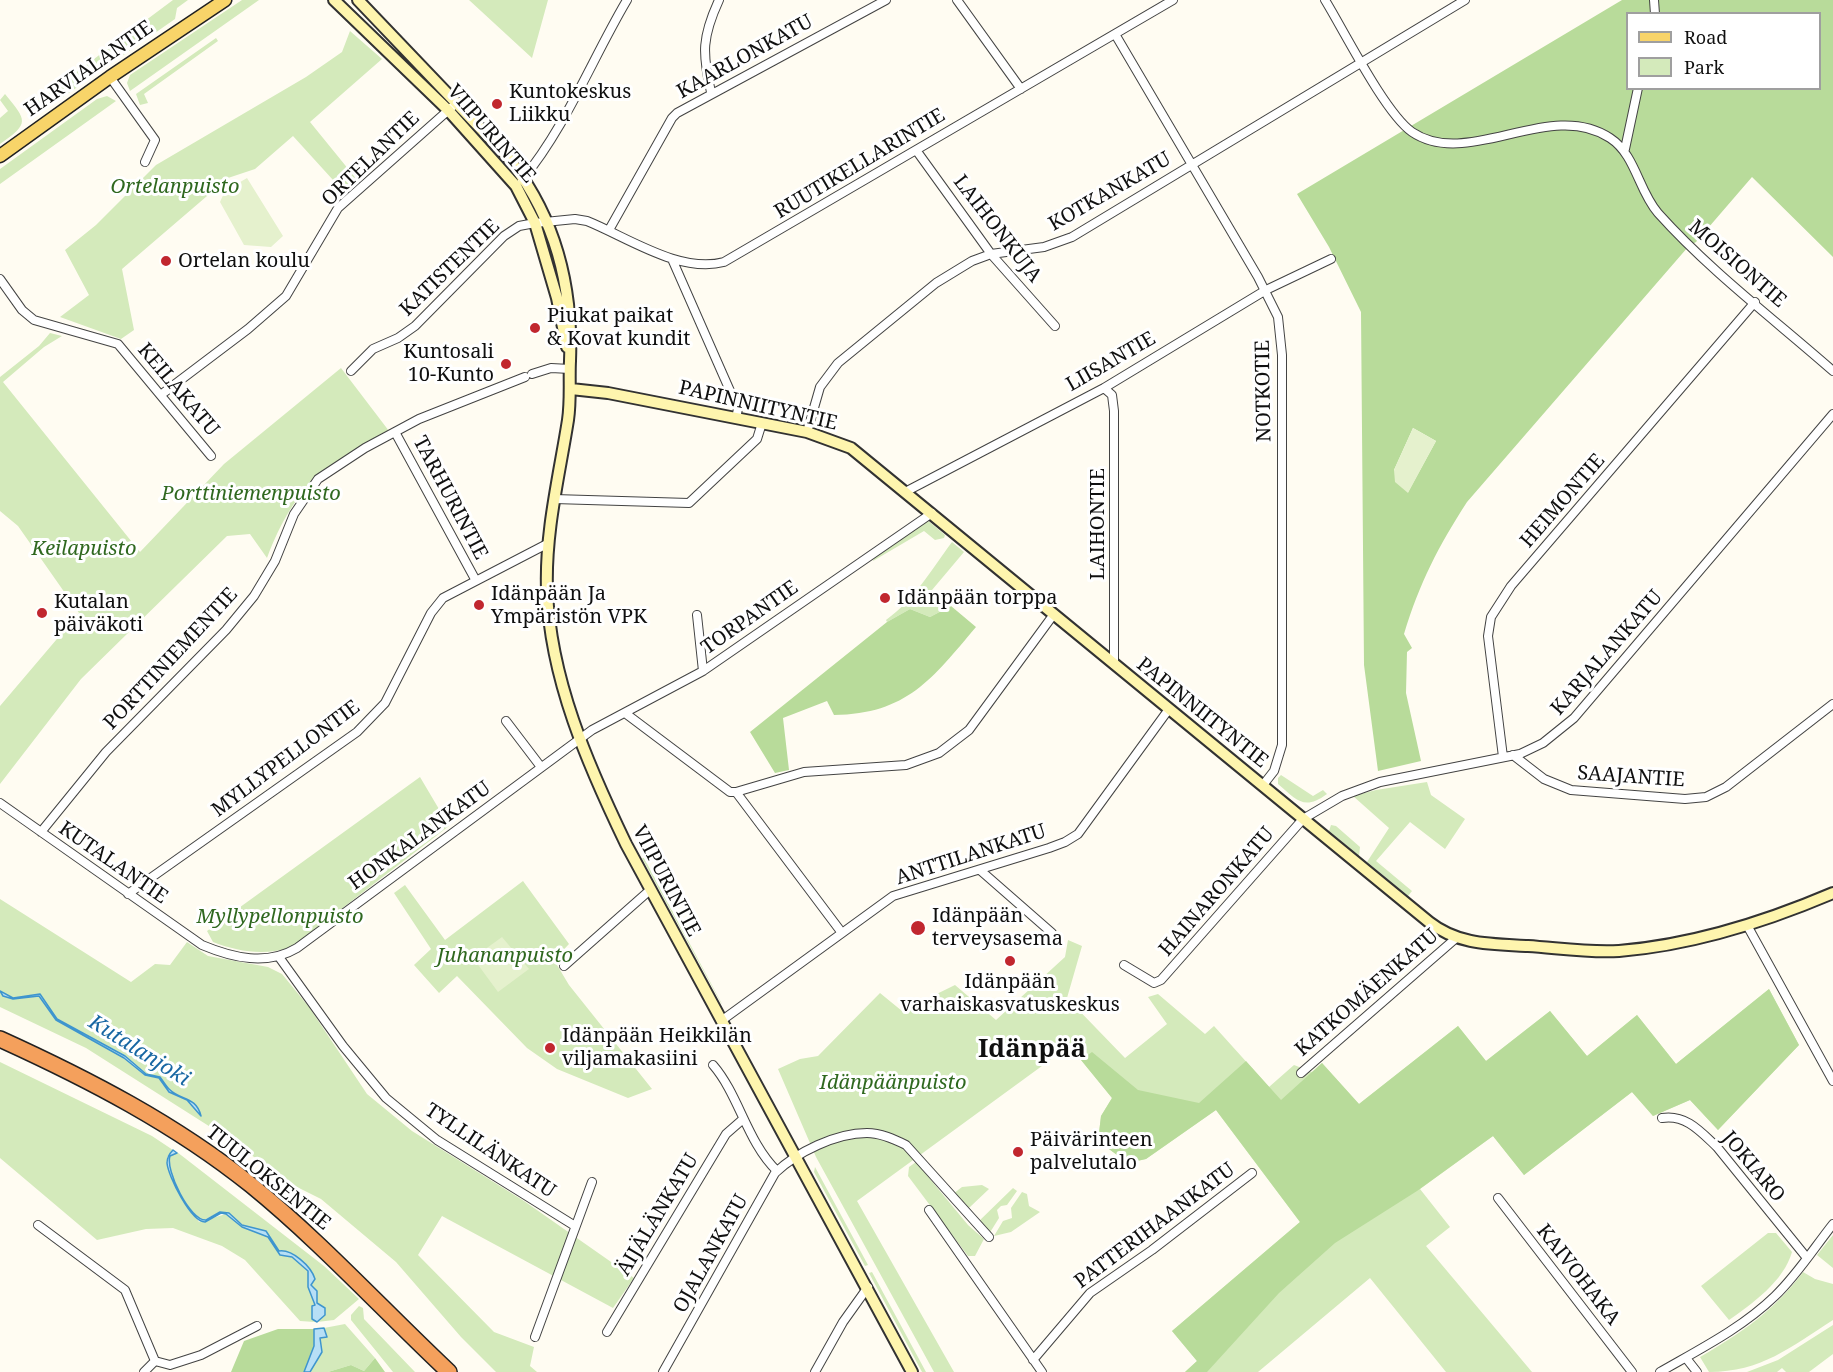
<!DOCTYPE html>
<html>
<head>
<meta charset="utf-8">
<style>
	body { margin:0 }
	#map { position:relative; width:1833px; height:1372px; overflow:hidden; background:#fffcf2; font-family:"Noto Serif",serif }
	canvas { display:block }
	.legend { position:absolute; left:1626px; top:12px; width:195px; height:78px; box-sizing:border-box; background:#fff; border:2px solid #9f9f9f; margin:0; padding:8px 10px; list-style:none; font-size:18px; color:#101010 }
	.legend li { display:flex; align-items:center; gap:12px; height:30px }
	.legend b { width:30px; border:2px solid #9f9f9f }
</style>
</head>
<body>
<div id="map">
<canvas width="1833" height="1372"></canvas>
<ul class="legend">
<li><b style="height:8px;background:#f8d469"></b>Road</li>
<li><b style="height:16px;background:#d4eabb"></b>Park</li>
</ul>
</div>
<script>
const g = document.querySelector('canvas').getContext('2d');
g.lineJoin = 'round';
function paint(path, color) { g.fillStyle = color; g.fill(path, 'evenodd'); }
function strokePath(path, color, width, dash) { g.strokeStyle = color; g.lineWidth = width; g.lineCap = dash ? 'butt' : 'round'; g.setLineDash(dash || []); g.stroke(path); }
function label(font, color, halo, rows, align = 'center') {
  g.font = font + ' "Noto Serif",serif'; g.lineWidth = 6; g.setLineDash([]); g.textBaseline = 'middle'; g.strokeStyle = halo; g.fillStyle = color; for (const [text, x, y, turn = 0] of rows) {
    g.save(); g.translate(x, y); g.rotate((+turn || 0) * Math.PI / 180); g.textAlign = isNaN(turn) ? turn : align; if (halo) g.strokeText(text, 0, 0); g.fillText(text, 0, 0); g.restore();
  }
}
const green = new Path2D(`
	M 173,0 L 188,0 L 177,8 L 175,19 L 43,111 L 31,106 Z
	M 242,0 L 259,0 L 130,91 L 127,83 L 130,75 Z
	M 469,0 L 548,0 L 532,58 Z
	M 350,31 L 382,59 L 310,122 L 358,181 L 343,191 L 293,136 L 255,169 L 228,178 L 122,269 L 134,330 L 121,339 L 60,317 L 89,295 L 65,250 L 96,225 L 156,165 L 306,77 L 342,52 Z
	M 216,38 L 218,41 L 144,94 L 148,103 L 140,105 L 136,94 Z
	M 5,94 C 27,121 30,123 0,144 L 0,118 L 8,111 L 0,100 Z
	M 107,96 L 116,101 L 0,184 L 0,169 L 97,99 Z
	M 50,333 L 62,336 L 44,347 L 3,382 L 140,552 L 224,464 L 341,368 L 389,431 C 321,472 297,481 267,558 L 250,534 L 227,536 L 81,679 L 0,784 L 0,706 L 79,613 L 18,526 L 0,511 L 0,377 L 39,346 Z
	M 926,519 L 945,535 L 944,538 L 935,540 L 924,531 L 873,561 L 875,556 Z
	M 952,542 L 964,552 L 932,590 L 951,606 L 930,617 L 910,609 L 887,622 L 886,620 C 914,600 932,569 952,542 Z
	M 1281,775 L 1313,796 L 1323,790 L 1327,794 C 1304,811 1297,800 1278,784 L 1278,778 Z
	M 420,777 L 449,826 L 292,947 C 265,956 239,952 213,942 L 207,931 Z
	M 1427,782 L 1431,795 L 1465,819 L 1445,849 L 1410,822 L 1376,861 L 1412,891 L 1408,896 L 1367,862 L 1389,828 L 1353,796 L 1376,790 Z
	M 1331,825 L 1336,826 L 1360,847 L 1359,856 L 1329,831 Z
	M 642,858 L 644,858 L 722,1004 L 721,1003 Z
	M 523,881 L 569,944 L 554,960 L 569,985 L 652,1089 L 628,1098 L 557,1069 L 527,1048 L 457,976 L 439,993 L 414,965 L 431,949 L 394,893 L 405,885 L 445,940 Z
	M 0,899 L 131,982 L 155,964 L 170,965 L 187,942 L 208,956 L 268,967 L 282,974 L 309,1007 L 367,1094 L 412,1131 L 524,1201 L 634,1278 L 613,1308 L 442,1216 L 418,1255 L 494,1332 L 534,1347 L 530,1366 L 537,1372 L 496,1372 L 461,1337 L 396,1262 L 321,1199 L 295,1186 L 223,1135 L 86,1048 L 0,1007 Z
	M 1068,940 L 1082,946 L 1067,998 L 1125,1058 L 1167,1024 L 1148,997 L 1158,994 L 1205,1034 L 1214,1026 L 1269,1087 L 1294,1065 L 1312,1072 L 1322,1063 L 1359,1104 L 1458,1026 L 1486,1061 L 1550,1011 L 1587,1056 L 1637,1015 L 1676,1064 L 1769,989 L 1799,1045 L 1718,1130 L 1690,1100 L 1653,1116 L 1632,1092 L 1524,1175 L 1493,1136 L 1420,1189 L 1450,1227 L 1426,1246 L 1532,1372 L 1446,1372 L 1370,1278 L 1258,1372 L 1185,1372 L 1197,1361 L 1172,1331 L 1300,1222 L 1216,1110 L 1146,1159 L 1128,1163 L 1098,1141 L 1101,1116 L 1112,1098 L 1081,1060 L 1057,1055 L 857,1201 L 954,1372 L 934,1372 L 816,1157 L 778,1069 L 800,1059 L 818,1056 L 880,993 L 902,1011 L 955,985 L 996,1020 L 1065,957 Z
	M 0,1062 L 152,1136 L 173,1150 L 167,1157 L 168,1166 L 170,1156 L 177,1152 L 324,1266 L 359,1299 L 334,1320 L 317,1322 L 325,1315 L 322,1308 L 317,1304 L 317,1291 L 311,1285 L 315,1279 C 310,1266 292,1250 279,1251 L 266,1231 L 242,1225 L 229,1213 L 220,1212 L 202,1221 L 193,1212 L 199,1222 L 226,1214 L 242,1227 L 268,1237 L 280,1255 L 292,1257 L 308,1271 L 308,1287 L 315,1305 L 312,1307 L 315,1322 L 300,1321 L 245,1260 L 222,1246 L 173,1228 L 146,1229 L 97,1240 L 0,1158 Z
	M 916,1162 L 968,1225 L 984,1239 L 975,1256 L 968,1256 L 908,1176 L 909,1167 Z
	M 815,1167 L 868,1265 L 865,1266 L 814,1172 Z
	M 982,1185 L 989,1189 L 970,1207 L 968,1208 L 953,1194 L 962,1187 Z
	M 1013,1188 L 1017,1191 L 1007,1205 L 1001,1206 L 997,1210 L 999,1218 L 989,1234 L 977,1223 Z
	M 1022,1192 L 1027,1194 L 1029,1206 L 1040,1212 L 1011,1232 L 994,1236 L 1003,1221 L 1012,1218 L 1011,1208 Z
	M 1768,1233 L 1776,1233 L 1792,1252 C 1784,1281 1752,1304 1729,1320 L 1701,1286 Z
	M 1833,1235 L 1833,1268 L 1817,1255 Z
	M 872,1272 L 926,1372 L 922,1372 L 869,1273 Z
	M 1803,1272 L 1815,1279 L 1833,1284 L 1833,1320 C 1791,1347 1761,1372 1709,1372 L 1700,1357 C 1740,1334 1775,1310 1803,1272 Z
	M 359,1306 L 363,1308 L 364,1319 L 415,1372 L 393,1372 L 351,1320 L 351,1315 Z
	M 345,1324 L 375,1358 L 364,1371 L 351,1365 L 328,1372 L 310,1372 C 317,1357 319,1343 324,1328 Z
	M 1833,1325 L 1833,1354 L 1809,1372 L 1786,1372 L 1782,1368 L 1777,1372 L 1747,1372 L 1778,1360 Z`);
const forest = new Path2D(`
	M 1622,0 L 1833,0 L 1833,257 L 1752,177 L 1696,242 L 1688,247 L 1467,502 C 1438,547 1420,582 1404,634 L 1412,648 L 1407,652 L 1406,693 L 1421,761 L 1378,771 L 1364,665 L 1361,312 L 1329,247 L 1297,194 ZM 1628,14 L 1820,14 L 1820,88 L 1628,88 ZM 1413,428 L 1436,441 L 1408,492 L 1394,470 Z
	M 951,606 L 976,627 C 932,679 907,714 834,715 L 827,701 L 783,718 L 789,770 L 775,773 L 750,732 L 887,622 L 910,609 L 930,617 Z
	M 1769,989 L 1799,1045 L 1718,1130 L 1690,1100 L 1653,1116 L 1632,1092 L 1524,1175 L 1493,1136 L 1417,1191 L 1335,1243 L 1279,1293 L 1207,1372 L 1185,1372 L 1197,1361 L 1172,1331 L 1300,1222 L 1216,1110 L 1146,1159 L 1128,1163 L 1098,1141 L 1101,1116 L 1112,1098 L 1081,1060 L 1092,1052 L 1138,1090 L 1199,1103 L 1246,1061 L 1281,1100 L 1322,1063 L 1359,1104 L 1458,1026 L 1486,1061 L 1550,1011 L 1587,1056 L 1637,1015 L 1676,1064 Z
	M 278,1329 L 314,1329 L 314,1346 L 304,1372 L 231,1372 L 244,1341 Z
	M 375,1358 L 385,1372 L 328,1372 L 351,1365 L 364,1371 Z`);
const pitch = new Path2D(`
	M 247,178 L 283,236 L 271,247 L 244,245 L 220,202 L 225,191 Z
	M 1413,428 L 1436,441 L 1408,493 L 1395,482 L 1394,470 Z
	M 502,937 L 529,969 L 498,992 L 473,958 Z`);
const water = new Path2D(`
	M 0,991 L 13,998 L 40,994 L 57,1019 L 125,1056 L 146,1074 L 160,1077 C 163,1081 166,1086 169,1089 C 181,1101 196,1096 201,1116 L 187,1100 L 169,1092 L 159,1078 L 145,1075 L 124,1058 L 56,1020 L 39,996 L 13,999 L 3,996 Z
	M 173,1150 L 177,1153 L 170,1156 C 165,1170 190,1221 206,1220 L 220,1212 L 229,1213 L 242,1225 L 266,1231 L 279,1251 C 292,1249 311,1266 315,1279 L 311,1285 L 317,1291 L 317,1303 L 325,1308 L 325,1315 L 317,1322 L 312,1319 L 312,1306 L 315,1305 L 308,1287 L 308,1271 L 292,1257 L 280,1255 L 268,1237 L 242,1227 L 226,1214 L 221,1213 L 205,1222 C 191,1222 168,1176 167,1163 C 167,1157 169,1154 173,1150 Z
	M 324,1328 L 327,1337 L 320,1338 L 322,1352 L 310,1372 L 304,1372 L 314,1346 L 314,1329 Z`);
const street = new Path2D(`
	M 957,0 L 1021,89
	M 1325,0 C 1344,31 1385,113 1412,132 C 1468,170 1550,98 1610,138 C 1636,155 1638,190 1658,213 C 1710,271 1775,320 1833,371
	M 1654,0 L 1655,14
	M 1115,34 L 1258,277 L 1278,317 L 1282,355 L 1282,745 L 1274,771 L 1263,785
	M 110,77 L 155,140 L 145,162
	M 711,92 C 702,53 702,37 719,0
	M 1625,149 L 1638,88
	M 916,150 L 991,254 L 1055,326
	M 522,180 C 566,127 592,59 627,0
	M 609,230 L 672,118 L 677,113 L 886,0
	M 672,259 L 738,409 L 736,418
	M 0,279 L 22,310 L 34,320 L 118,344 L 211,456
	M 351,371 L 373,349 L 398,338 L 415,326 L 504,236 L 519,226 L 535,223 L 575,219 L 587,221 C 627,237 680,274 724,262 L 1173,0
	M 532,374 L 551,368 L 570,369
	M 1104,388 L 1112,395 L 1114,411 L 1114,664
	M 162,394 L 248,329 L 286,296 L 338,208 L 452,107
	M 395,432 L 475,579
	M 807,432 L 820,387 L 838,363 L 936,283 L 972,261 L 991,254 L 1044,247 L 1072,237 L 1465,0
	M 907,491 L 1104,388 L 1266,290 L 1331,259
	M 554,499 L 689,503 L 757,439 L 762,423
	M 697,615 L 703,671
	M 625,713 L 730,792 L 736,792 L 842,933
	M 506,721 L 541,767
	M 1513,755 L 1544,779 L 1571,790 L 1685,799 L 1706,797 L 1726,787 L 1833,704
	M 1503,757 L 1488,636 L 1491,617 L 1511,586 L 1755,302
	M 736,792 L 804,772 L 906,765 L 939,753 L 969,730 L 1054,614
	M 0,803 L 202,945 C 233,958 267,966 297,948 L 592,730 L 703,671 L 932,513
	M 41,832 L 106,752 L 226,630 L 254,596 L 275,561 L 294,514 L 318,479 L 365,448 L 419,419 L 525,377
	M 980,870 L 1052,933
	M 128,894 L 357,732 L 385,703 L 431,613 L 443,598 L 547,544
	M 1748,927 L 1833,1081
	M 279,957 L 343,1046 L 386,1098 L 437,1140 L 575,1226
	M 1124,965 L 1154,983 L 1161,980 L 1303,819 L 1342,796 L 1380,782 L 1520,754 L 1543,743 L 1574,718 L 1833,414
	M 564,966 L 650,890
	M 721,1021 L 893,896 L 1049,848 L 1065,842 L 1078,834 L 1169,709
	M 713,1065 C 739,1095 747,1142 777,1171
	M 1301,1073 L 1455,939
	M 1662,1118 C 1686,1114 1701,1132 1717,1147 L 1807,1258
	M 1498,1198 L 1632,1372
	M 929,1210 L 1042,1372
	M 38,1225 L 125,1290 L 155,1361
	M 607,1332 L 726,1134 L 742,1120
	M 535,1337 L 592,1182
	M 1686,1358 L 1697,1372
	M 1033,1360 L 1090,1293 L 1152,1250 L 1252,1173
	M 155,1361 L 170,1365 L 201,1355 L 257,1326
	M 144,1372 L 155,1361
	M 663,1372 L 775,1173 C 797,1152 836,1133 867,1133 C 881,1133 894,1139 906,1145 L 989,1237
	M 815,1372 L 843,1322 L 868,1287
	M 1660,1372 C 1700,1349 1742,1328 1775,1296 C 1797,1275 1814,1248 1833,1224`);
const secondary = new Path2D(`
	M 334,0 L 448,110 L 516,186 L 535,223 L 557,298 L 567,347
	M 358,0 L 505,154 C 554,213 573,284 570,361 C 569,380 571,400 568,420 C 559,477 545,532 547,590 C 550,679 588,765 626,844 L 912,1372
	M 571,389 L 608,393 L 807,432 L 851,448 L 1429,922 C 1458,945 1491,944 1528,946 C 1558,948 1589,953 1619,951 C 1693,945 1765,922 1833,893`);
const primary = new Path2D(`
	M 0,156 L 110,77 L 225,0`);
const highway = new Path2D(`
	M 0,1039 C 88,1079 175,1124 251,1185 C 321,1242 383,1310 449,1372`);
const markers = [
	[497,104,6,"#c1272f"],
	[166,261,6,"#c1272f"],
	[535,328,6,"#c1272f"],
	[506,364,6,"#c1272f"],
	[885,598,6,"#c1272f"],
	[479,605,6,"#c1272f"],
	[42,613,6,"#c1272f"],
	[918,928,8,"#c1272f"],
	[1010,961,6,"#c1272f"],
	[550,1048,6,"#c1272f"],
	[1018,1152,6,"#c1272f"]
];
const streetNames = [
	["KAARLONKATU",745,57,-29],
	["HARVIALANTIE",89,69,-35],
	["VIIPURINTIE",491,134,49],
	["ORTELANTIE",371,159,-44],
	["RUUTIKELLARINTIE",860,164,-31],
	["KOTKANKATU",1110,192,-30],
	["LAIHONKUJA",997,229,52],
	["MOISIONTIE",1737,264,41],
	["KATISTENTIE",450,268,-44],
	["LIISANTIE",1111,362,-30],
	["KEILAKATU",178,390,50],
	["NOTKOTIE",1264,391,-91],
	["PAPINNIITYNTIE",758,406,13],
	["TARHURINTIE",450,498,62],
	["HEIMONTIE",1563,501,-49],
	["LAIHONTIE",1098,524,-90],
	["TORPANTIE",750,618,-35],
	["KARJALANKATU",1607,653,-49],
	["PORTTINIEMENTIE",171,659,-47],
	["PAPINNIITYNTIE",1202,713,39],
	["MYLLYPELLONTIE",286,759,-37],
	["SAAJANTIE",1631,777,4],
	["HONKALANKATU",420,836,-36],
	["ANTTILANKATU",971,855,-18],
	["KUTALANTIE",113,863,35],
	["VIIPURINTIE",666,881,62],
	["HAINARONKATU",1217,892,-49],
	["KATKOMÄENKATU",1367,993,-41],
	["TYLLILÄNKATU",490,1151,34],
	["JOKIARO",1753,1167,50],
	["TUULOKSENTIE",268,1178,39],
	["ÄIJÄLÄNKATU",658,1215,-59],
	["PATTERIHAANKATU",1155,1226,-37],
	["OJALANKATU",711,1254,-61],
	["KAIVOHAKA",1578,1275,52]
];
const poiNames = [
	["Kuntokeskus",509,92],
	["Liikku",509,115],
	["Ortelan koulu",178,261],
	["Piukat paikat",547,316],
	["& Kovat kundit",547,339],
	["Kuntosali",494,352,"right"],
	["10-Kunto",494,375,"right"],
	["Idänpään Ja",491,594],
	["Ympäristön VPK",491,617],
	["Idänpään torppa",897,598],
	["Kutalan",54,602],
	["päiväkoti",54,625],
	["Idänpään",932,916],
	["terveysasema",932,939],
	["Idänpään",1010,982,"center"],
	["varhaiskasvatuskeskus",1010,1005,"center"],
	["Idänpään Heikkilän",562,1036],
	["viljamakasiini",562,1059],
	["Päivärinteen",1030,1140],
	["palvelutalo",1030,1163]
];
const parkNames = [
	["Ortelanpuisto",175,187],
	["Porttiniemenpuisto",251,494],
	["Keilapuisto",84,549],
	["Myllypellonpuisto",280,917],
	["Juhananpuisto",505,956],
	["Idänpäänpuisto",893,1083]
];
const waterNames = [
	["Kutalanjoki",139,1051,32]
];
const districtNames = [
	["Idänpää",1032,1050]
];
paint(green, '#d4eabb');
paint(forest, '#b8db9a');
paint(pitch, '#e5f1cd');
paint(water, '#b7dff6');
strokePath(water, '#3e95ce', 1.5);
strokePath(street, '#434343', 10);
strokePath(secondary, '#323232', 14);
strokePath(primary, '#212121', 15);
strokePath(highway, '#212121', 18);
strokePath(street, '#fff', 8);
strokePath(secondary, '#fef5ae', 10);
strokePath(primary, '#f8d469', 12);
strokePath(highway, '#f4a05c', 15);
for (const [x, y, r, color] of markers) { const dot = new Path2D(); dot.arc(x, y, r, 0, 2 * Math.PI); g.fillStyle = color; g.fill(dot); strokePath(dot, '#fff', 2); }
label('20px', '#101010', '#fff', streetNames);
label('20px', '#101010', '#fff', poiNames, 'left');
label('italic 20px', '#2f681f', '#fff', parkNames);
label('italic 21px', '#1867a3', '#fff', waterNames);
label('bold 26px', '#101010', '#fff', districtNames);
</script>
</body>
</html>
